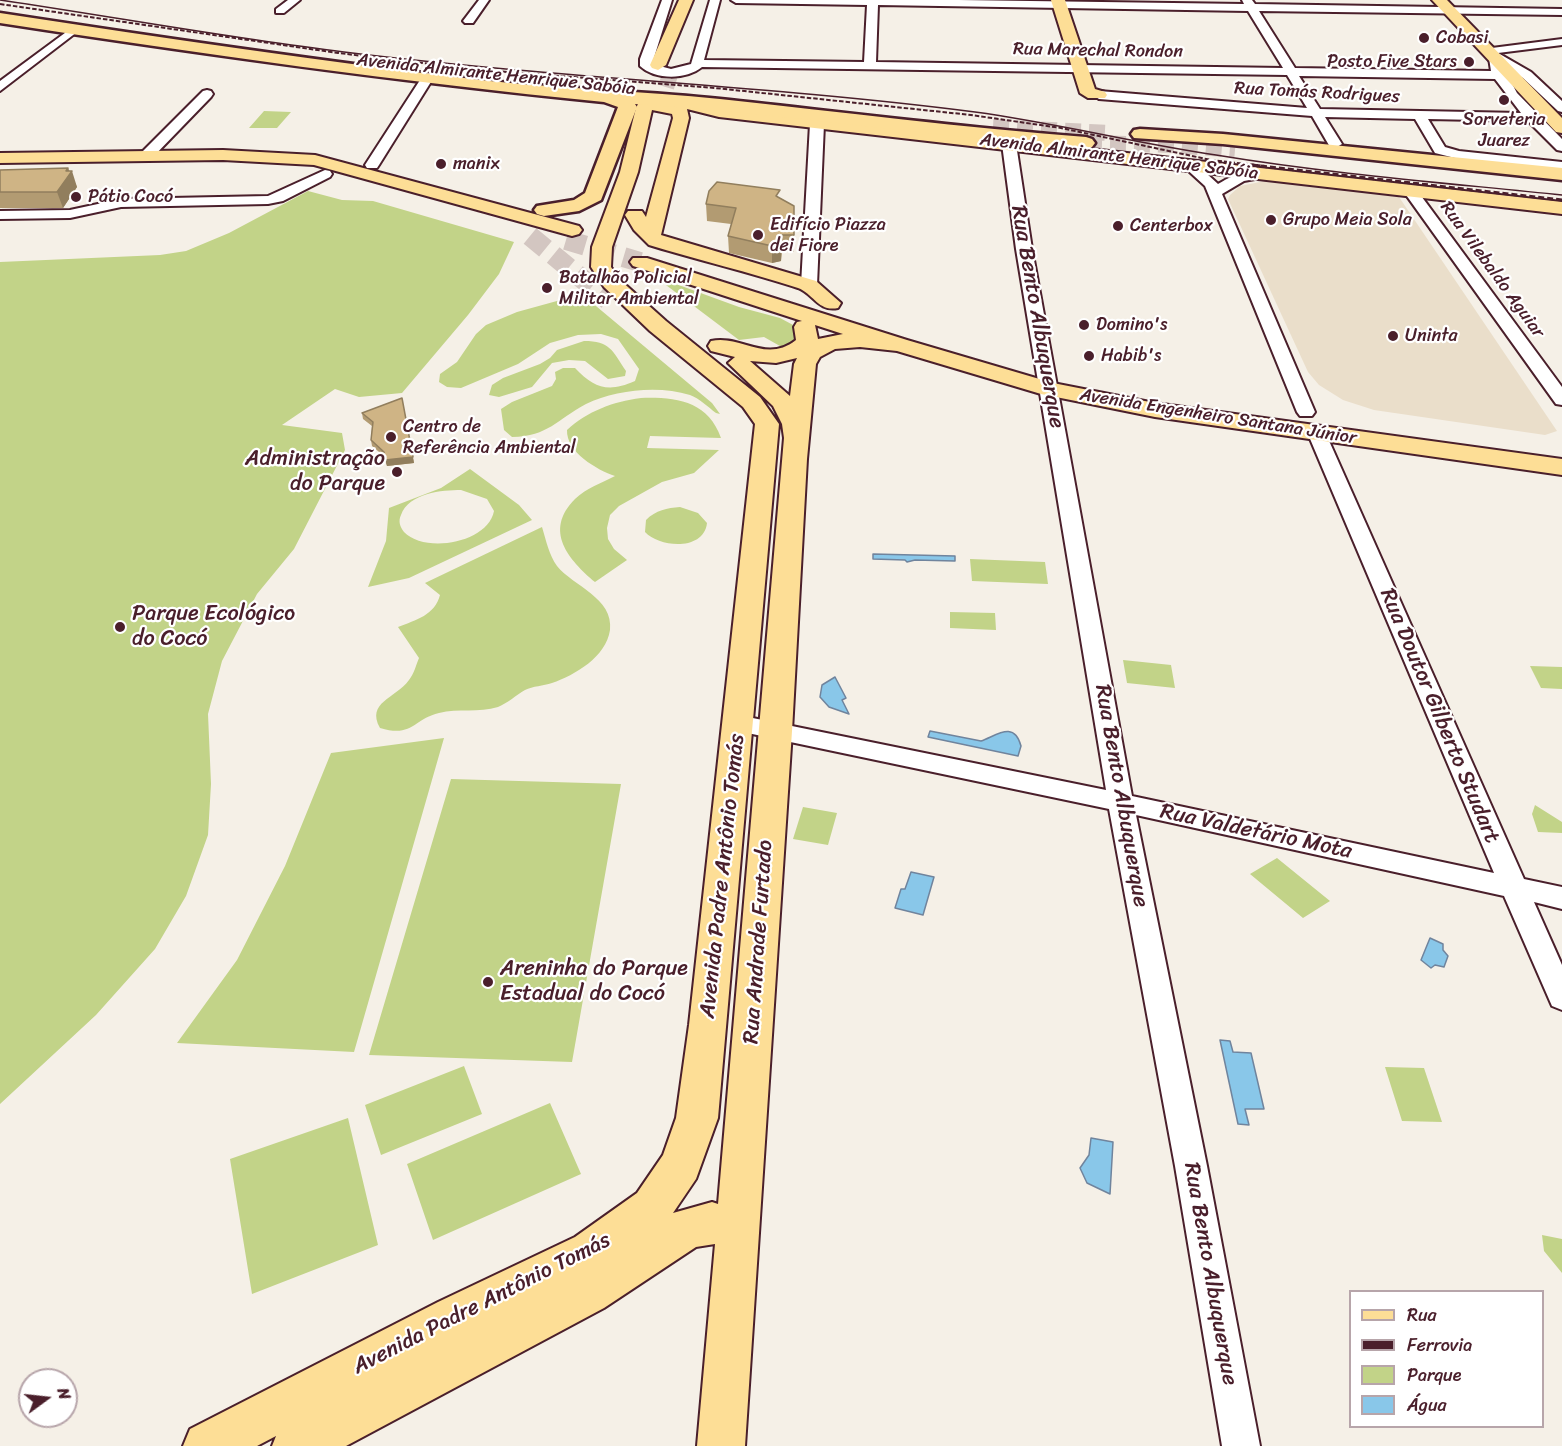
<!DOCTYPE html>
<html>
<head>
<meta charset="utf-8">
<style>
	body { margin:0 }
	#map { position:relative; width:1562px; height:1446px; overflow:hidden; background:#f5f0e7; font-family:Sriracha,sans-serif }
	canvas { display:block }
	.legend { position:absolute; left:1349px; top:1290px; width:195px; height:138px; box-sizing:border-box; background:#fff; border:2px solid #b7a5aa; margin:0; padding:8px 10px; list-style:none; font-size:18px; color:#4a1f2b }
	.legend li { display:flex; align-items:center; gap:12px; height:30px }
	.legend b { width:30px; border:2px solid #b7a5aa }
	.north { position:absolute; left:18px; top:1368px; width:60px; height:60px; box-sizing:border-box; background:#fff; border:2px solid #b7a5aa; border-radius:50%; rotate:75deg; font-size:16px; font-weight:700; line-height:24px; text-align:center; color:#4a1f2b }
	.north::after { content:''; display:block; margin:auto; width:21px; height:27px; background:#4a1f2b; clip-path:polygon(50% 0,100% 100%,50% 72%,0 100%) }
</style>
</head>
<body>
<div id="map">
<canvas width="1562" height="1446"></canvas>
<ul class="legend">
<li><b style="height:8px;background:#fdde96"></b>Rua</li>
<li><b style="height:8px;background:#4a1f2b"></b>Ferrovia</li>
<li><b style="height:16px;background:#c2d388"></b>Parque</li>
<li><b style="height:16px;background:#89c7e9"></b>Água</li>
</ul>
<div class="north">N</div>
</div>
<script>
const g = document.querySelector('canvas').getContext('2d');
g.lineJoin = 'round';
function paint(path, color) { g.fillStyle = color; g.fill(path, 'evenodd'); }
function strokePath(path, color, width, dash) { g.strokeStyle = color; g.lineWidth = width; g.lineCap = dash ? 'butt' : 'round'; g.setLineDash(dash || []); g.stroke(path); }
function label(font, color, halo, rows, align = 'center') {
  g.font = font + ' Sriracha,sans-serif'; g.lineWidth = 4.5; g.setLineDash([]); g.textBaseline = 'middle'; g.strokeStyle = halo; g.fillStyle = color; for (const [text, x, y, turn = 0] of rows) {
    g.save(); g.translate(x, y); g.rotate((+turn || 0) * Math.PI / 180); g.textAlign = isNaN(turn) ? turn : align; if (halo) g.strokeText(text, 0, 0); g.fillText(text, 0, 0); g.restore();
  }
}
const built = new Path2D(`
	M 1270,180 L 1399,197 L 1557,431 L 1545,435 L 1374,410 L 1343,400 L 1319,385 L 1308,372 L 1228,199 L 1230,195 L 1240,186 Z`);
const green = new Path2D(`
	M 264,111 L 291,112 L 277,128 L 249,128 Z
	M 308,191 L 342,200 L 373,201 L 514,242 L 499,274 L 468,315 L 402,393 L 359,397 L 335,389 L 282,425 L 342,433 L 345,450 L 294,549 L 257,594 L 222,661 L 208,714 L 211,784 L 208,835 L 186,896 L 155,949 L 96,1015 L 0,1104 L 0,262 L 160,255 L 186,251 L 229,233 Z
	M 654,276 L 739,307 L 780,318 L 795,326 L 800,342 L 787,350 L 764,337 L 739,340 Z
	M 575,296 L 584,296 L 712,403 L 720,414 L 716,413 C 708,407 699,398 690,395 C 658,385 615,390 586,404 C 556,420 549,436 512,437 L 504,430 L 501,409 L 512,402 L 552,386 L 556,379 L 555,372 L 563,368 L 575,368 C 594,388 608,393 635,381 L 639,369 L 618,339 L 601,334 L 578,335 L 550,343 L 518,364 L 461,388 L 447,387 L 439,382 L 440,374 L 457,362 L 476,334 L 486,325 L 517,312 Z
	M 584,341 C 610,341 612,350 626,371 L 625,376 L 608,379 L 585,361 L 569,360 L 552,363 L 532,387 L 499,397 L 489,395 L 492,385 L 503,378 L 540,364 L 550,358 L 557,350 Z
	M 641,398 C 676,397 708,401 721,438 L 650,436 L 647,448 L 719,450 L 694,473 L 662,482 L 619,506 L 610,515 L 607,528 L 608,539 L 614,549 L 627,560 L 595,582 C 569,560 543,531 575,499 C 586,488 602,483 615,476 C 597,470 566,452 567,430 C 588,411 612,402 641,398 Z
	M 470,469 L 519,505 L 532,520 L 409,578 L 368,587 L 386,541 L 389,508 L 441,488 ZM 461,490 L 487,499 L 494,511 C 488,543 425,554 404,532 C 400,527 398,521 401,515 C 409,493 442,490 461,490 Z
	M 680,507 L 698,513 L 707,523 C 704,551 660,548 645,532 L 646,520 C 656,510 667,508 680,507 Z
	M 542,527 C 546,540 549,555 557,566 C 573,586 614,598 610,630 C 606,657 575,675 552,683 C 543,686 533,686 525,690 C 516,695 508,703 498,707 C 479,713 458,708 439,713 C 413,719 413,738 380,728 C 366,702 395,699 409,680 C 414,674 416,665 419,658 L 398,627 C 416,620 435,615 440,595 L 425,583 Z
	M 970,559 L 1045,562 L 1048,584 L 972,581 Z
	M 950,612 L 995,613 L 996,630 L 950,628 Z
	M 1123,660 L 1171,665 L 1175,688 L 1127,683 Z
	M 1530,666 L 1562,667 L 1562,689 L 1541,688 Z
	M 444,738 L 354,1052 L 177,1043 L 237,960 L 285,866 L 331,753 Z
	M 451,779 L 621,784 L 572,1062 L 369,1055 Z
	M 1535,805 L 1562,822 L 1562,833 L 1538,832 L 1532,814 Z
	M 803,807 L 837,813 L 828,845 L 793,839 Z
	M 1277,858 L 1330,901 L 1303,918 L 1250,874 Z
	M 464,1066 L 482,1114 L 381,1155 L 365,1105 Z
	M 1385,1067 L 1424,1068 L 1442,1122 L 1402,1121 Z
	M 550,1103 L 581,1174 L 433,1240 L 407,1164 Z
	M 348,1118 L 378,1245 L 252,1294 L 230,1159 Z
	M 1542,1235 L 1562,1239 L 1562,1273 L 1544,1251 Z`);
const water = new Path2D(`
	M 873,554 L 955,556 L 955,561 L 915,560 L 907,562 L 905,560 L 873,559 Z
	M 835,677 L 846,698 L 842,700 L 849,714 L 829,707 L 820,697 L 822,685 Z
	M 930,731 L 981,741 C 996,736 1014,720 1021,746 L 1018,756 L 928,737 Z
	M 911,872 L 934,877 L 923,915 L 895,908 L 901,889 L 905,889 Z
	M 1430,938 L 1443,944 L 1443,950 L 1448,956 L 1444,967 L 1435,965 L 1431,968 L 1421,960 Z
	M 1220,1040 L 1230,1041 L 1233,1052 L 1251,1053 L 1264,1109 L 1245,1109 L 1249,1125 L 1238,1124 Z
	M 1091,1138 L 1113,1142 L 1110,1194 L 1087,1183 L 1080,1168 L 1089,1155 Z`);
const majorTunnelFar1 = new Path2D(`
	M 659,110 L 673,65`);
const majorTunnel = new Path2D(`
	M 530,236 L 608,300
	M 566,240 L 640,262`);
const highwayTunnel = new Path2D(`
	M 993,127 L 1111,133
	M 1086,143 L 1175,145 L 1235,150`);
const minor = new Path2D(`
	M 288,0 L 300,0 L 284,13 L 276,13 L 276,9 Z
	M 479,0 L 489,0 L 473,23 L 465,23 L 463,21 Z
	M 662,0 L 672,0 L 652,64 L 671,69 L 691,64 L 710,0 L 720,0 L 704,60 L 864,62 L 867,5 L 736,3 L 731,0 L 959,0 L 1244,4 L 1242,0 L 1252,0 L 1255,4 L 1562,9 L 1562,15 L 1259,11 L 1295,68 L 1491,71 L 1489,58 L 1482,51 L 1484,49 L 1562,39 L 1562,45 L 1498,53 L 1531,72 L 1562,101 L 1562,112 L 1558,111 L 1523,78 L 1502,65 L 1517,93 L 1562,139 L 1562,151 L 1557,150 L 1528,121 L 1428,119 L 1445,147 L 1459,151 L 1562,162 L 1562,170 L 1459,159 L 1435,153 L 1415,119 L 1325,117 L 1342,144 L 1335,148 L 1330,147 L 1312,116 L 1099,99 L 1093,95 L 1099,91 L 1307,108 L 1287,75 L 702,67 C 686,80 655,80 640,66 L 640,59 ZM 878,5 L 1248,11 L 1283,68 L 876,62 ZM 1299,76 L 1495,79 L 1521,113 L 1320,109 Z
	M 73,27 L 77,28 L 77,32 L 0,91 L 0,81 Z
	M 428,73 L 434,77 L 379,165 L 377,168 L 367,168 L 365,165 L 422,77 Z
	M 207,90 L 211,91 L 213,94 L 211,97 L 151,159 L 141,159 L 139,156 L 141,153 L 203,91 Z
	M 817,120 L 824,124 L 817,285 L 809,290 L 801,285 L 810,124 Z
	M 1009,140 L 1016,144 L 1032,249 L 1132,796 L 1494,873 L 1308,434 L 1310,430 L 1324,430 L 1326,434 L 1524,879 L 1562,887 L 1562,909 L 1534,902 L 1562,965 L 1562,1010 L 1552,1006 L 1504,896 L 1136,815 L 1207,1166 L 1260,1446 L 1222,1446 L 1175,1166 L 1109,809 L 738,731 L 730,729 L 726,723 L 730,717 L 738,715 L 1106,790 L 1016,249 L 1002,144 Z
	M 1189,161 L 1194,162 L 1218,184 C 1230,177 1256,162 1268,174 L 1266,177 L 1244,181 L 1222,194 L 1315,412 L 1312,416 L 1300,416 L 1297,412 L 1205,186 L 1182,165 Z
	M 325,170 L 330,171 L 332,174 L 330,177 L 283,201 L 268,204 L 121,207 L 70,218 L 0,219 L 0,211 L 70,210 L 121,199 L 268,196 Z
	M 1411,188 L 1416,189 L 1562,387 L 1562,405 L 1556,404 L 1404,192 Z`);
const major = new Path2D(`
	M 679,0 L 693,0 L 666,65 L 658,70 L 652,68 L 650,65 Z
	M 1051,0 L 1065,0 L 1095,89 L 1105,92 L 1107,95 L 1105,98 L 1088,98 L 1080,93 Z
	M 1432,0 L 1447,0 L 1562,118 L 1562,133 L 1556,132 Z
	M 677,96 L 719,107 L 1562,202 L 1562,214 L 719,117 L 687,109 L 689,118 L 661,235 L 816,281 L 841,303 L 838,308 C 818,312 814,294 798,288 C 749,272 698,260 649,245 L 634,230 L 625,215 L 628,211 L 642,211 L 646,217 L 673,118 L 672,114 L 652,110 L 638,172 L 612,247 L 611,267 L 619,279 L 666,321 L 760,397 L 779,424 L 718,1118 L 696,1179 L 673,1213 L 712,1202 L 718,1204 L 784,438 L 782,424 L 773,406 L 728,363 L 735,357 L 711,351 L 708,346 L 711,341 C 740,334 766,364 796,340 L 794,327 L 797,322 L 802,321 L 633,266 L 630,262 L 633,258 L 647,258 L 907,340 L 1053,383 L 1155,403 L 1562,459 L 1562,475 L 1155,417 L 1041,394 L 897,351 L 860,347 L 835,349 L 820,357 L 816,364 L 807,459 L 792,731 L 745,1446 L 697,1446 L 715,1244 L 696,1247 L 604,1308 L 346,1446 L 272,1446 L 276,1436 L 257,1446 L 183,1446 L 190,1429 L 438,1302 L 575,1237 L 637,1193 L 663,1155 L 676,1118 L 689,1025 L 755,424 L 743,407 L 650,331 L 604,287 L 591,267 L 592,247 L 620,172 L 636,108 L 638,104 L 654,101 L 671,104 L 669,101 L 671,97 ZM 815,325 L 843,334 L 818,339 ZM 797,358 L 794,364 L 790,396 L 750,361 L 776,363 Z
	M 223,150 L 315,155 L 579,226 L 582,230 L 579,234 L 572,236 L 314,165 L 223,160 L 0,163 L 0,153 Z`);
const highway = new Path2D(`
	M 0,13 C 163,38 326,62 490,81 C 566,89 643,91 720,99 C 842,112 964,128 1086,137 L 1092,139 L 1095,143 L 1092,147 L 1086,149 C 935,136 786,114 635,104 L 637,107 L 601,200 L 579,211 L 544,216 L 537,214 L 534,210 L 537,206 L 574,200 L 585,193 L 618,107 L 604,102 C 401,82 201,54 0,23 Z
	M 1140,129 L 1223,134 L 1562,168 L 1562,180 L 1223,144 L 1134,138 L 1131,134 L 1134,130 Z`);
const tram = new Path2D(`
	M 0,0 C 115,17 229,38 344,52 C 554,78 765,85 975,112 C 1056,123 1135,143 1216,155 C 1331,174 1447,183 1562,195`);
const railFar1 = new Path2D(`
	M 0,4 L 338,53 L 482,70 L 715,88 L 971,115 L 1061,128 L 1211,160 L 1265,166`);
const rail = new Path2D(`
	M 1252,165 L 1562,200`);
const wall = new Path2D(`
	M 68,168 L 77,187 L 63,208 L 0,208 L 0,170 Z
	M 780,198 L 794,206 L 794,252 L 782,252 L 781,261 L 772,263 L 729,253 L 728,236 L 731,224 L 707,221 L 706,204 Z
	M 402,398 L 414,463 L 387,466 L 385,457 L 372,446 L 371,440 L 372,426 L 363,419 L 362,413 Z`);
const shadedWall = new Path2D(`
	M 68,168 L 70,174 L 72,171 L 77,187 L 63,208 L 57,192 Z
	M 782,235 L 781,261 L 772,263 L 772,246 Z
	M 403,404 L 414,463 L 387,466 L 385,460 Z`);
const building = new Path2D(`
	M 68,168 L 66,171 L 72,171 L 57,192 L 0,192 L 0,170 Z
	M 717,182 L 780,190 L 776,196 L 794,206 L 794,235 L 782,235 L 781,244 L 772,246 L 728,236 L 736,208 L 706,204 L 709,191 Z
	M 402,398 L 413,457 L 385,460 L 384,452 L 371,440 L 373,422 L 362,413 Z`);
const markers = [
	[1424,38,6,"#4a1f2b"],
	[1469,62,6,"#4a1f2b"],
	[1504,100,6,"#4a1f2b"],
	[441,164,6,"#4a1f2b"],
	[76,197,6,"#4a1f2b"],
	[1271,220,6,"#4a1f2b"],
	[1118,226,6,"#4a1f2b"],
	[758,235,6,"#4a1f2b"],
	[547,288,6,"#4a1f2b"],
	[1084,325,6,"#4a1f2b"],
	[1393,336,6,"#4a1f2b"],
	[1089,356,6,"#4a1f2b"],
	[391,437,6,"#4a1f2b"],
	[397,472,6,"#4a1f2b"],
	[120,627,6,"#4a1f2b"],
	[488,982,6,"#4a1f2b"]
];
const farPoinames = [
	["Cobasi",1436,38],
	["Posto Five Stars",1457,62,"right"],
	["Sorveteria",1504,120,"center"],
	["Juarez",1504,141,"center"],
	["manix",453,164],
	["Pátio Cocó",88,197],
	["Grupo Meia Sola",1283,220],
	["Edifício Piazza",770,225],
	["dei Fiore",770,246],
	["Centerbox",1130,226],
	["Batalhão Policial",559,278],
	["Militar Ambiental",559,299],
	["Domino's",1096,325],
	["Uninta",1405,336],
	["Habib's",1101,356],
	["Centro de",403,427],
	["Referência Ambiental",403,448]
];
const farStreetnames = [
	["Rua Marechal Rondon",1098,51,1],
	["Avenida Almirante Henrique Sabóia",496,75,6],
	["Rua Tomás Rodrigues",1317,93,3],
	["Avenida Almirante Henrique Sabóia",1119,157,7],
	["Rua Vilebaldo Aguiar",1492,270,54],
	["Avenida Engenheiro Santana Júnior",1218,417,9]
];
const streetNames = [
	["Rua Bento Albuquerque",1037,317,80],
	["Rua Doutor Gilberto Studart",1439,716,67],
	["Rua Bento Albuquerque",1121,796,80],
	["Rua Valdetário Mota",1256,832,12],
	["Avenida Padre Antônio Tomás",723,876,-84],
	["Rua Andrade Furtado",759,942,-86],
	["Rua Bento Albuquerque",1210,1274,80],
	["Avenida Padre Antônio Tomás",482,1304,-27]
];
const poiNames = [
	["Administração",385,459,"right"],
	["do Parque",385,484,"right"],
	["Parque Ecológico",132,614],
	["do Cocó",132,639],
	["Areninha do Parque",500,969],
	["Estadual do Cocó",500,994]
];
paint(built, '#eadeca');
paint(green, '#c2d388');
paint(water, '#89c7e9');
strokePath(water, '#70849d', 1.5);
strokePath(majorTunnelFar1, '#d3c6c1', 16, [16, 8]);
strokePath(majorTunnel, '#d3c6c1', 20, [20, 10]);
strokePath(highwayTunnel, '#d3c6c1', 16, [16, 8]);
strokePath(minor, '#4a1f2b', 4);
strokePath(major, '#4a1f2b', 4);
strokePath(highway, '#4a1f2b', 5);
paint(minor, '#fff');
paint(major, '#fdde96');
paint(highway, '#fdde96');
strokePath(tram, '#4a1f2b', 1.5);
strokePath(railFar1, '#4a1f2b', 2, [4.5, 2]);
strokePath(rail, '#4a1f2b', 3, [6, 3]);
paint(wall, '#b29b72');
paint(shadedWall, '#917e5d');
paint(building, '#cfb485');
strokePath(building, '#917e5d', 1.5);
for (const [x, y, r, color] of markers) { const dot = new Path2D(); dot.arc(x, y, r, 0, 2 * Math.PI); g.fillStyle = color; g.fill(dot); strokePath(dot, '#fff', 2); }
label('18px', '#4a1f2b', '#fff', farPoinames, 'left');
label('18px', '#4a1f2b', '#fff', farStreetnames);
label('22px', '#4a1f2b', '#fff', streetNames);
label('22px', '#4a1f2b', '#fff', poiNames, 'left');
</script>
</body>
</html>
